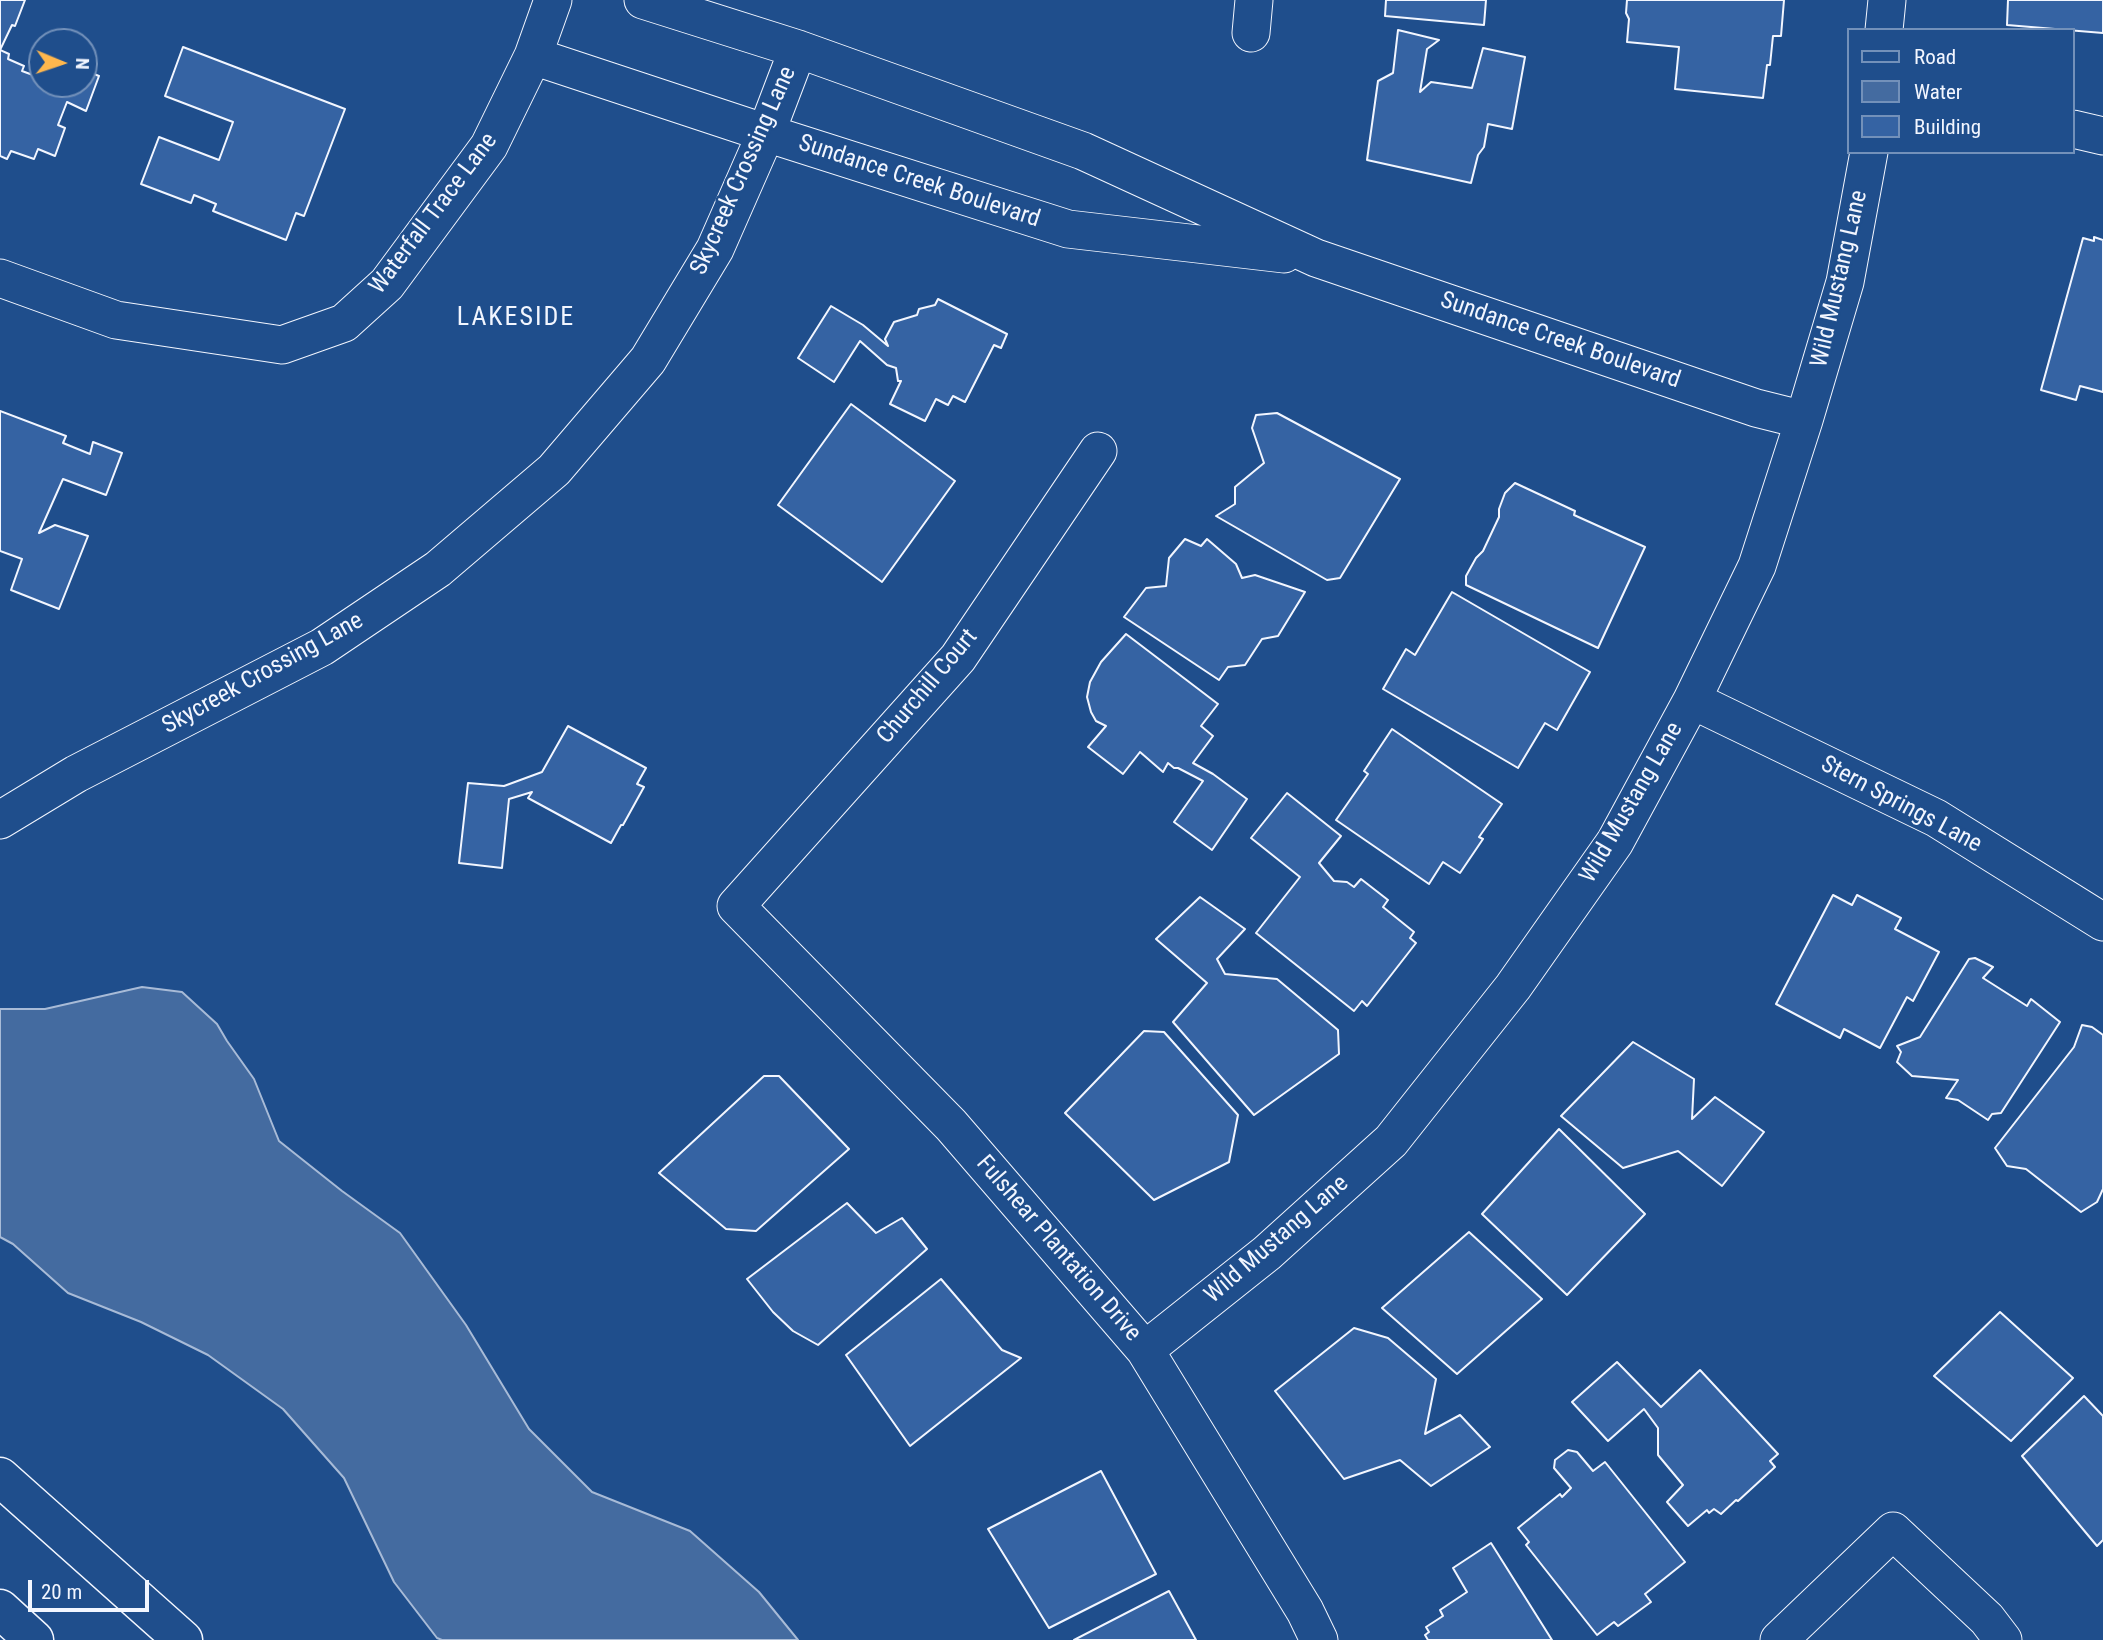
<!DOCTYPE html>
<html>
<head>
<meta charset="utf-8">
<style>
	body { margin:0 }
	#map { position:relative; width:2103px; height:1640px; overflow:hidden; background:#1f4e8c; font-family:"Roboto Condensed",sans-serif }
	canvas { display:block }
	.legend { position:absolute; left:1847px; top:28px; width:228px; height:126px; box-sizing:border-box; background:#1f4e8c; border:2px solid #7391ba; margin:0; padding:9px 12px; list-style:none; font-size:21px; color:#f2f6ff }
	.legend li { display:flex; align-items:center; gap:14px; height:35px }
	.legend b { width:35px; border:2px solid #7391ba }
	.north { position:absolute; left:28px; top:28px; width:70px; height:70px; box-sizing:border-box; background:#1f4e8c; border:2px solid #7391ba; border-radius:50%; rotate:92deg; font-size:19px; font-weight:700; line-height:28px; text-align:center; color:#f2f6ff }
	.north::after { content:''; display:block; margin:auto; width:24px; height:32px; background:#ffb74d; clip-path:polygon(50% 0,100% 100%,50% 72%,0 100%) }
	.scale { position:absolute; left:28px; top:1580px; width:121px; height:32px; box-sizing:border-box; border:4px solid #f2f6ff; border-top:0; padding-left:9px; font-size:21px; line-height:24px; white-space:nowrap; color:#f2f6ff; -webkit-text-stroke:5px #1f4e8c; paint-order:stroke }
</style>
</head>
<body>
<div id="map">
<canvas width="2103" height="1640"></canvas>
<ul class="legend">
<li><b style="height:9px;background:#1f4e8c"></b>Road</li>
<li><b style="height:19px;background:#446ba0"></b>Water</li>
<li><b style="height:19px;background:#3563a3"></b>Building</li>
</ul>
<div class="north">N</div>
<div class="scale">20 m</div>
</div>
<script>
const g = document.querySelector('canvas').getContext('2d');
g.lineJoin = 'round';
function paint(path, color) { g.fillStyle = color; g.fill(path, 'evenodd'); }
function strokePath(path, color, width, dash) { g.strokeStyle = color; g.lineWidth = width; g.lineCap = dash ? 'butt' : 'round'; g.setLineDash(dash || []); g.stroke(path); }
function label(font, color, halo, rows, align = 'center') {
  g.font = font + ' "Roboto Condensed",sans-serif'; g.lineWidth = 5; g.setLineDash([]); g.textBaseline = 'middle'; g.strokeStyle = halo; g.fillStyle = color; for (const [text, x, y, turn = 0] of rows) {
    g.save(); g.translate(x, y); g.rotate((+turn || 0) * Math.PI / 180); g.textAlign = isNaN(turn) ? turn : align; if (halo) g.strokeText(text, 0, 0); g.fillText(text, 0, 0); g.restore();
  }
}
const water = new Path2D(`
	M 142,987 L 182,992 L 217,1024 L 227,1041 L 254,1079 L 279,1141 L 342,1191 L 400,1233 L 466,1325 L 529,1429 L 592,1492 L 690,1531 L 759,1592 L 798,1640 L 442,1640 L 437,1638 L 394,1582 L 344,1478 L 283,1409 L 208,1355 L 141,1322 L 68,1293 L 13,1244 L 0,1237 L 0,1009 L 45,1009 Z`);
const building = new Path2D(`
	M 0,0 L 25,0 L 15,26 L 12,25 L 0,50 Z
	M 1386,0 L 1486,0 L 1484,25 L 1385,16 Z
	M 1627,0 L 1784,0 L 1781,36 L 1773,36 L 1770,65 L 1767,65 L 1763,98 L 1675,89 L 1679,47 L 1627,42 L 1629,19 L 1626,13 Z
	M 2008,0 L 2103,0 L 2103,33 L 2007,25 Z
	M 1398,30 L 1439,40 L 1427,49 L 1420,92 L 1431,82 L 1472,88 L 1483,48 L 1525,57 L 1512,129 L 1488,124 L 1484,147 L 1478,155 L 1471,183 L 1367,160 L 1378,81 L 1393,73 Z
	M 183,47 L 345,109 L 304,216 L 296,213 L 286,240 L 213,211 L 216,204 L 194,195 L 191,203 L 141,184 L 159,137 L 219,160 L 233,122 L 165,96 Z
	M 0,50 L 9,54 L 8,59 L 24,66 L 22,71 L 41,78 L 42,76 L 42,84 L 84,84 L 84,70 L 99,76 L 86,111 L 67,102 L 58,125 L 65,128 L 55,156 L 38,149 L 34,159 L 11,151 L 7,159 L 0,156 Z
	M 2094,237 L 2103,240 L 2103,392 L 2080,386 L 2076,400 L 2041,390 L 2083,238 L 2094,241 Z
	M 938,299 L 1007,334 L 1001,348 L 994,345 L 965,402 L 953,396 L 948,405 L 936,399 L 925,421 L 890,404 L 901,381 L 898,381 L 896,368 L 887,365 L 860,341 L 834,382 L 798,358 L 831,306 L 863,325 L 888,346 L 885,339 L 894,322 L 917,315 L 919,309 L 935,305 Z
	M 851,404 L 955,481 L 882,582 L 778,505 Z
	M 0,411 L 66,436 L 63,443 L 90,454 L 93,442 L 122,453 L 106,495 L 63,479 L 39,533 L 55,525 L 88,536 L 59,609 L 11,590 L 22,559 L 0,551 Z
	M 1277,413 L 1400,479 L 1340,578 L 1327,580 L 1216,516 L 1235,504 L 1235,487 L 1264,463 L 1252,428 L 1256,415 Z
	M 1515,483 L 1575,511 L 1574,515 L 1645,547 L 1598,648 L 1466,585 L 1466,576 L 1476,558 L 1483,551 L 1499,517 L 1499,509 L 1505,493 Z
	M 1185,539 L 1201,546 L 1207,539 L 1236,564 L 1242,578 L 1255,575 L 1305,592 L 1278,636 L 1262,639 L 1245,665 L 1228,667 L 1219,680 L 1124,617 L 1146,588 L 1166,586 L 1169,558 Z
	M 1452,592 L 1590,672 L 1557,730 L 1545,723 L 1518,768 L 1383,689 L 1406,649 L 1415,655 Z
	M 1126,634 L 1218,704 L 1201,726 L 1213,736 L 1193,763 L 1213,774 L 1247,799 L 1212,850 L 1174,822 L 1203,781 L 1178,768 L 1174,768 L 1168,763 L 1163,772 L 1140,752 L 1123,774 L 1088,747 L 1106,726 L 1096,721 L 1091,712 L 1087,697 L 1090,682 L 1101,662 Z
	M 568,726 L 646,768 L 637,784 L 644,787 L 623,825 L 621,825 L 611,843 L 528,798 L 532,792 L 509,799 L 502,868 L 459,863 L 468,783 L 504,786 L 542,772 Z
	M 1392,729 L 1502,804 L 1479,837 L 1483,839 L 1460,873 L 1443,862 L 1429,884 L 1336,820 L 1368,774 L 1364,771 Z
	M 1287,793 L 1341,836 L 1319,863 L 1334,881 L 1347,882 L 1354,887 L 1361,879 L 1388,900 L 1383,907 L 1414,932 L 1410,938 L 1416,943 L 1367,1006 L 1362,1001 L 1354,1011 L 1256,933 L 1300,877 L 1251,838 Z
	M 1833,895 L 1852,905 L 1857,895 L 1901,918 L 1895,929 L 1939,952 L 1913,1001 L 1907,997 L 1880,1048 L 1844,1029 L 1840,1038 L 1776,1004 Z
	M 1200,897 L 1245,929 L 1217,959 L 1225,974 L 1277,979 L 1338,1030 L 1339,1054 L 1254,1115 L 1173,1022 L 1207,983 L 1156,939 Z
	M 1975,958 L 1993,967 L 1983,978 L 2027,1006 L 2031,999 L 2060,1022 L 2001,1113 L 1992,1114 L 1988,1120 L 1958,1100 L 1946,1098 L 1958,1080 L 1912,1076 L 1897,1062 L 1901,1052 L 1897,1046 L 1920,1037 L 1969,959 Z
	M 2082,1025 L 2092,1027 L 2103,1035 L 2103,1189 L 2097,1202 L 2081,1212 L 2026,1169 L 2007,1166 L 1995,1148 L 2074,1047 Z
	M 1144,1031 L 1164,1032 L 1238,1115 L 1229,1162 L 1154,1200 L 1065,1113 Z
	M 1633,1042 L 1694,1079 L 1692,1119 L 1715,1097 L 1764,1132 L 1722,1186 L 1678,1151 L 1623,1168 L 1561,1116 Z
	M 764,1076 L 779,1076 L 849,1149 L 756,1231 L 726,1229 L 659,1173 Z
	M 1559,1129 L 1645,1214 L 1567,1295 L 1482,1214 Z
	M 847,1203 L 876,1233 L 902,1218 L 927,1249 L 818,1345 L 793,1331 L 773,1312 L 747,1279 Z
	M 1469,1232 L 1542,1299 L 1457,1374 L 1382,1308 Z
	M 941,1279 L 1002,1350 L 1021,1358 L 910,1446 L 846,1355 Z
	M 2000,1312 L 2073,1378 L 2011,1441 L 1934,1376 Z
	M 1354,1328 L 1388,1338 L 1436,1379 L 1425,1434 L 1460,1415 L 1490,1447 L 1431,1486 L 1400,1460 L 1344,1479 L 1275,1391 Z
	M 1617,1362 L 1661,1407 L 1700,1370 L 1778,1454 L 1770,1461 L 1775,1467 L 1738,1501 L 1736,1500 L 1721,1514 L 1714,1509 L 1709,1513 L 1707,1510 L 1688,1526 L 1667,1502 L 1683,1485 L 1658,1455 L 1658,1428 L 1644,1409 L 1608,1441 L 1572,1402 Z
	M 2084,1396 L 2103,1416 L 2103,1540 L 2097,1546 L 2022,1456 Z
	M 1568,1450 L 1577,1452 L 1593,1471 L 1605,1462 L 1685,1562 L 1645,1594 L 1651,1602 L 1618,1626 L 1614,1622 L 1597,1635 L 1526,1545 L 1529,1542 L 1518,1528 L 1560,1494 L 1562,1497 L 1571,1488 L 1554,1468 L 1555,1460 Z
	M 1101,1471 L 1156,1574 L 1049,1628 L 988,1529 Z
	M 1491,1543 L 1552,1640 L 1428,1640 L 1425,1635 L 1429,1632 L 1426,1627 L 1443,1616 L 1440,1610 L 1467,1592 L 1453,1568 Z
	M 1169,1591 L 1196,1640 L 1074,1640 Z`);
const minor = new Path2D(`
	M 643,0 L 798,49 L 1083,151 L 1316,258 L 1756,408 L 1804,420
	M 1884,30 L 1887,0
	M 1251,33 L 1254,0
	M 533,56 L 766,133 L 1068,229 L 1284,254
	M 2073,129 L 2103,136
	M 0,278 L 116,320 L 282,345 L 344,323 L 387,284 L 489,146 L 533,56 L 553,0
	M 1098,451 L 958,658 L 736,906 L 951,1125 L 1145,1350 L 1305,1611 L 1319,1640
	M 1692,700 L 1936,818 L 2103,922
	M 0,820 L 76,774 L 322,647 L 438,569 L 554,470 L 648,360 L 715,249 L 766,133 L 798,49
	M 1145,1350 L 1267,1253 L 1391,1141 L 1513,987 L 1615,842 L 1692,700 L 1757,566 L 1804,420 L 1845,282 L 1869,152
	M 1779,1640 L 1893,1531 L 1987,1619 L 2003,1640`);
const secondary = new Path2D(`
	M 0,1477 L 183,1640
	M 0,1609 L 34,1640`);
const streetNames = [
	["Skycreek Crossing Lane",744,171,-66],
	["Sundance Creek Boulevard",919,182,18],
	["Waterfall Trace Lane",434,214,-53],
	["Wild Mustang Lane",1840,279,-77],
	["Sundance Creek Boulevard",1560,341,19],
	["Skycreek Crossing Lane",263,674,-29],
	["Churchill Court",928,687,-50],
	["Wild Mustang Lane",1632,803,-60],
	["Stern Springs Lane",1901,805,28],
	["Wild Mustang Lane",1277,1240,-41],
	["Fulshear Plantation Drive",1058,1249,49]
];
const neighbourhoodNames = [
	["LAKESIDE",516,318]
];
paint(water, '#446ba0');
strokePath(water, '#a8bbd7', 2);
paint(building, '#3563a3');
strokePath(building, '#f2f6ff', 2);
strokePath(minor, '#f2f6ff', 39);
strokePath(secondary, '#f2f6ff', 41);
strokePath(minor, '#1f4e8c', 37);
strokePath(secondary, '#1f4e8c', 38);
label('24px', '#f2f6ff', '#1f4e8c', streetNames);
g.letterSpacing = '2px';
label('26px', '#f2f6ff', '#1f4e8c', neighbourhoodNames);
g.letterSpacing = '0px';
</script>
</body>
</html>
